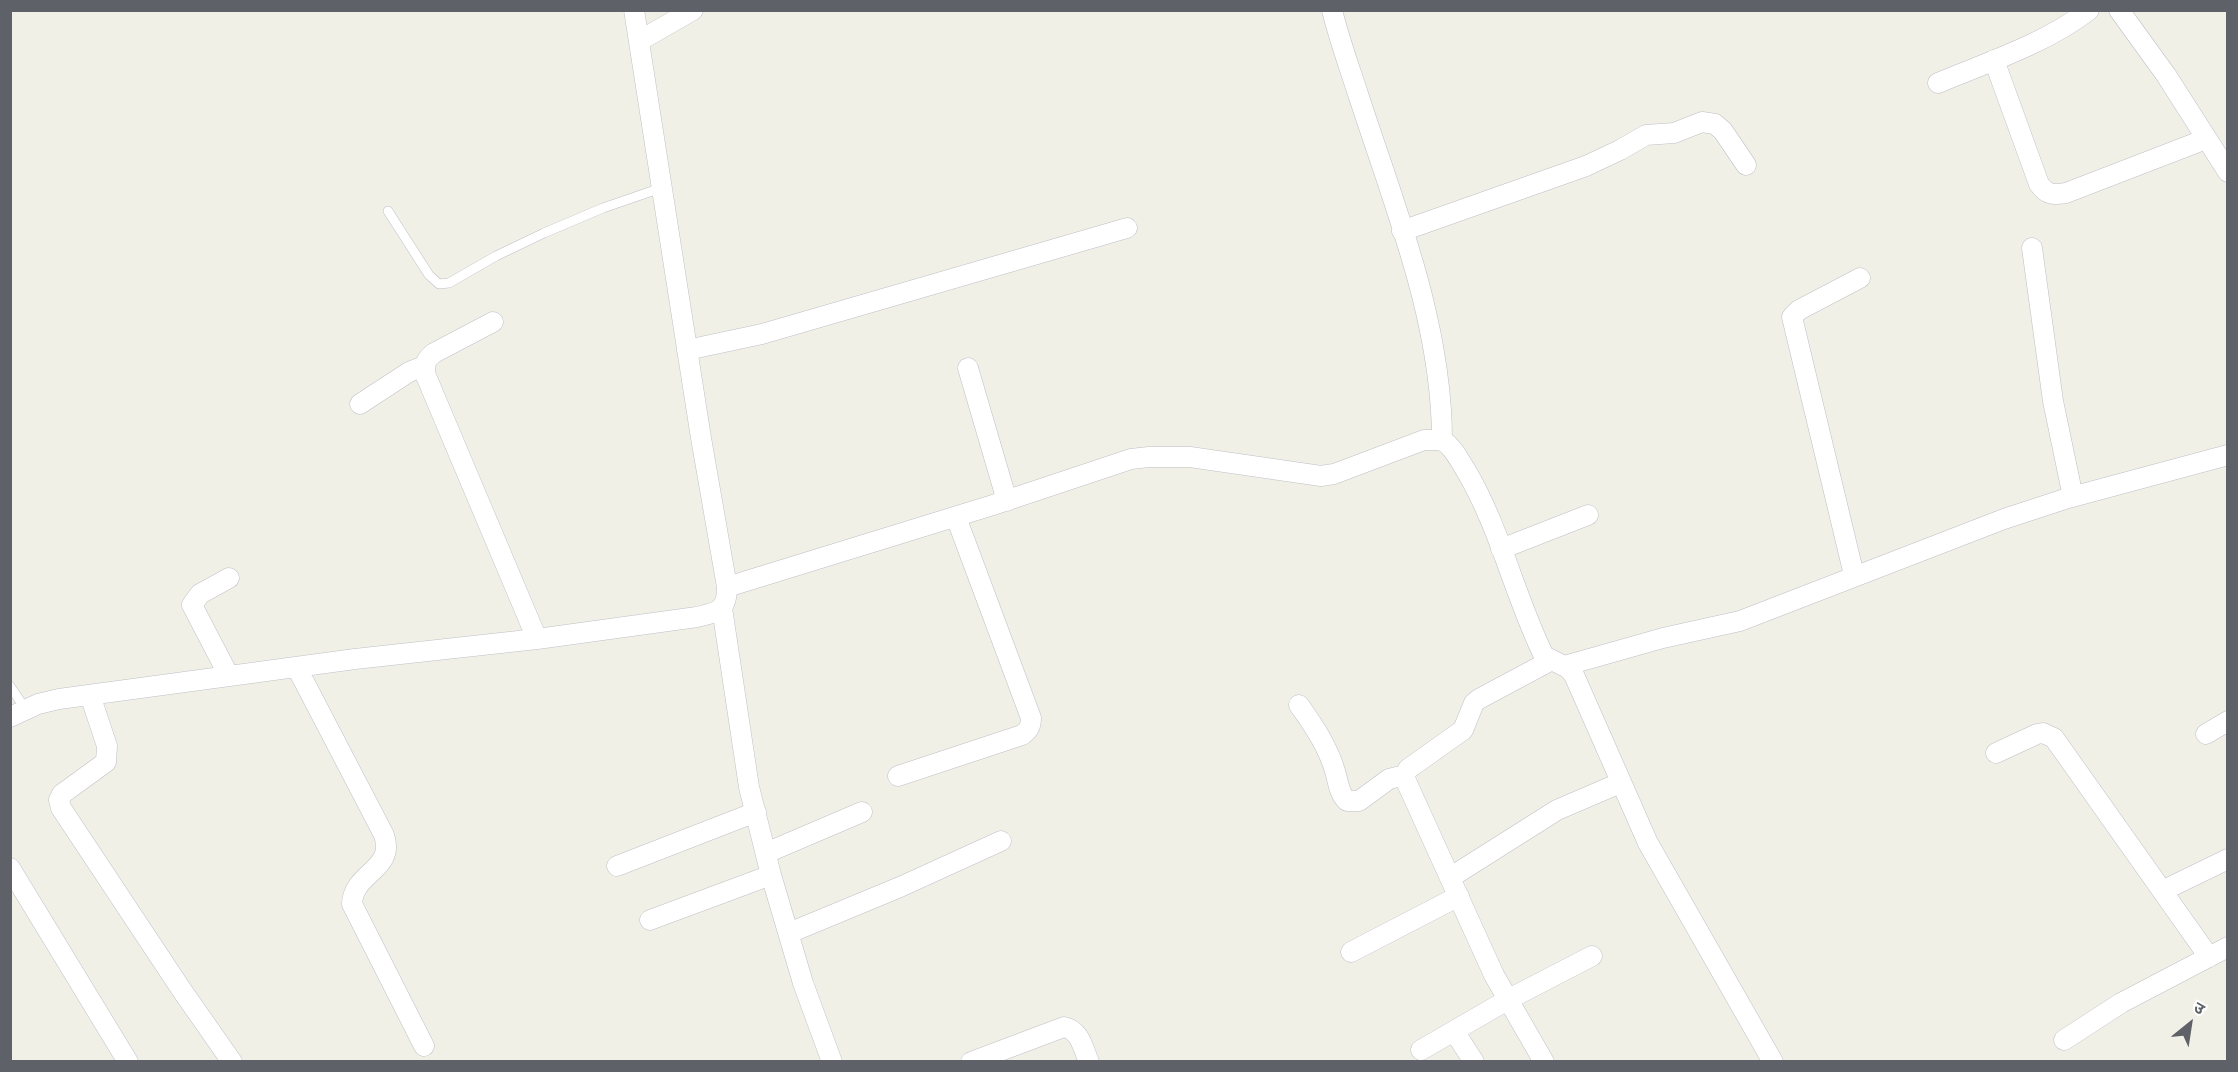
<!DOCTYPE html>
<html>
<head>
<meta charset="utf-8">
<style>
	body { margin:0 }
	#map { position:relative; width:2238px; height:1072px; overflow:hidden; background:#f1f0e7; font-family:Roboto,"Noto Sans Devanagari",sans-serif }
	canvas { display:block }
	.frame { position:absolute; inset:0; border:12px solid #5e6168; pointer-events:none }
	.north { position:absolute; left:2160px; top:994px; width:60px; height:60px; -webkit-text-stroke:4px #fff; paint-order:stroke; rotate:30deg; font-size:16px; font-weight:700; line-height:24px; text-align:center; color:#5e6168 }
	.north::after { content:''; display:block; margin:auto; width:21px; height:27px; background:#5e6168; clip-path:polygon(50% 0,100% 100%,50% 72%,0 100%) }
</style>
</head>
<body>
<div id="map">
<canvas width="2238" height="1072"></canvas>
<div class="frame"></div>
<div class="north">उ</div>
</div>
<script>
const g = document.querySelector('canvas').getContext('2d');
g.lineJoin = 'round';
function strokePath(path, color, width, dash) { g.strokeStyle = color; g.lineWidth = width; g.lineCap = dash ? 'butt' : 'round'; g.setLineDash(dash || []); g.stroke(path); }
const lane = new Path2D(`
	M 388,211 L 429,275 L 439,284 L 449,283 L 496,256 L 544,233 L 603,208 L 661,188
	M 10,686 L 26,710`);
const street = new Path2D(`
	M 1332,10 C 1339,39 1349,66 1358,94 C 1394,205 1442,321 1442,440
	M 2119,10 L 2166,75 L 2228,172
	M 639,41 L 693,10
	M 1994,60 L 2039,184 C 2047,195 2053,195 2066,193 L 2206,139
	M 1938,83 C 1988,62 2045,44 2089,10
	M 1402,231 L 1586,166 L 1620,150 L 1646,135 L 1674,133 L 1702,122 L 1715,124 L 1723,131 L 1746,165
	M 2032,248 L 2053,401 L 2073,497
	M 493,322 L 434,353 C 425,360 424,365 426,376 L 537,639
	M 687,350 L 762,334 L 1127,228
	M 968,368 L 1007,501
	M 360,404 L 409,372 L 424,366
	M 1501,549 L 1588,515
	M 1854,575 L 1792,317 L 1799,310 L 1860,278
	M 229,578 L 200,594 L 192,605 L 229,676
	M 727,587 L 993,505 L 1131,459 L 1149,457 L 1190,457 L 1321,476 L 1334,474 L 1424,440 L 1442,440 C 1453,447 1458,458 1465,469 C 1500,527 1514,595 1544,656 L 1568,668 L 1574,675 L 1648,843 L 1773,1062
	M 722,608 L 749,787 L 771,875 L 803,983 L 832,1062
	M 1564,666 L 1663,638 L 1740,621 L 2004,519 L 2068,498 L 2228,455
	M 297,668 L 384,835 C 396,870 353,872 352,904 L 424,1046
	M 90,695 L 107,746 L 106,762 L 62,794 L 59,800 L 61,808 L 181,989 L 232,1062
	M 1299,705 C 1314,726 1328,747 1335,771 C 1338,781 1339,794 1347,801 L 1359,801 L 1389,779 L 1405,775
	M 10,717 L 38,704 L 59,699 L 355,659 L 537,639 L 697,617 C 718,612 727,611 727,587 L 701,438 L 634,10
	M 2206,734 L 2228,721
	M 1996,753 L 2037,734 L 2043,733 L 2054,738 L 2209,957
	M 898,776 L 1022,735 C 1029,730 1031,726 1031,718 L 956,517
	M 766,853 L 862,812
	M 617,866 L 756,812
	M 10,868 L 128,1062
	M 1451,877 L 1557,810 L 1620,783
	M 2162,891 L 2228,859
	M 650,920 L 771,875
	M 789,933 L 900,887 L 1001,841
	M 1351,952 L 1459,896
	M 1454,1031 L 1474,1062
	M 2064,1040 L 2121,1003 L 2228,947
	M 1421,1050 L 1509,999 L 1592,956
	M 971,1062 L 1064,1027 C 1080,1030 1083,1048 1089,1062
	M 1544,1062 L 1494,975 L 1406,781 L 1405,775 L 1408,769 L 1463,730 L 1474,703 L 1479,699 L 1550,661`);
strokePath(lane, '#bebfc6', 10);
strokePath(street, '#bebfc6', 21);
strokePath(lane, '#fff', 9);
strokePath(street, '#fff', 20);
</script>
</body>
</html>
